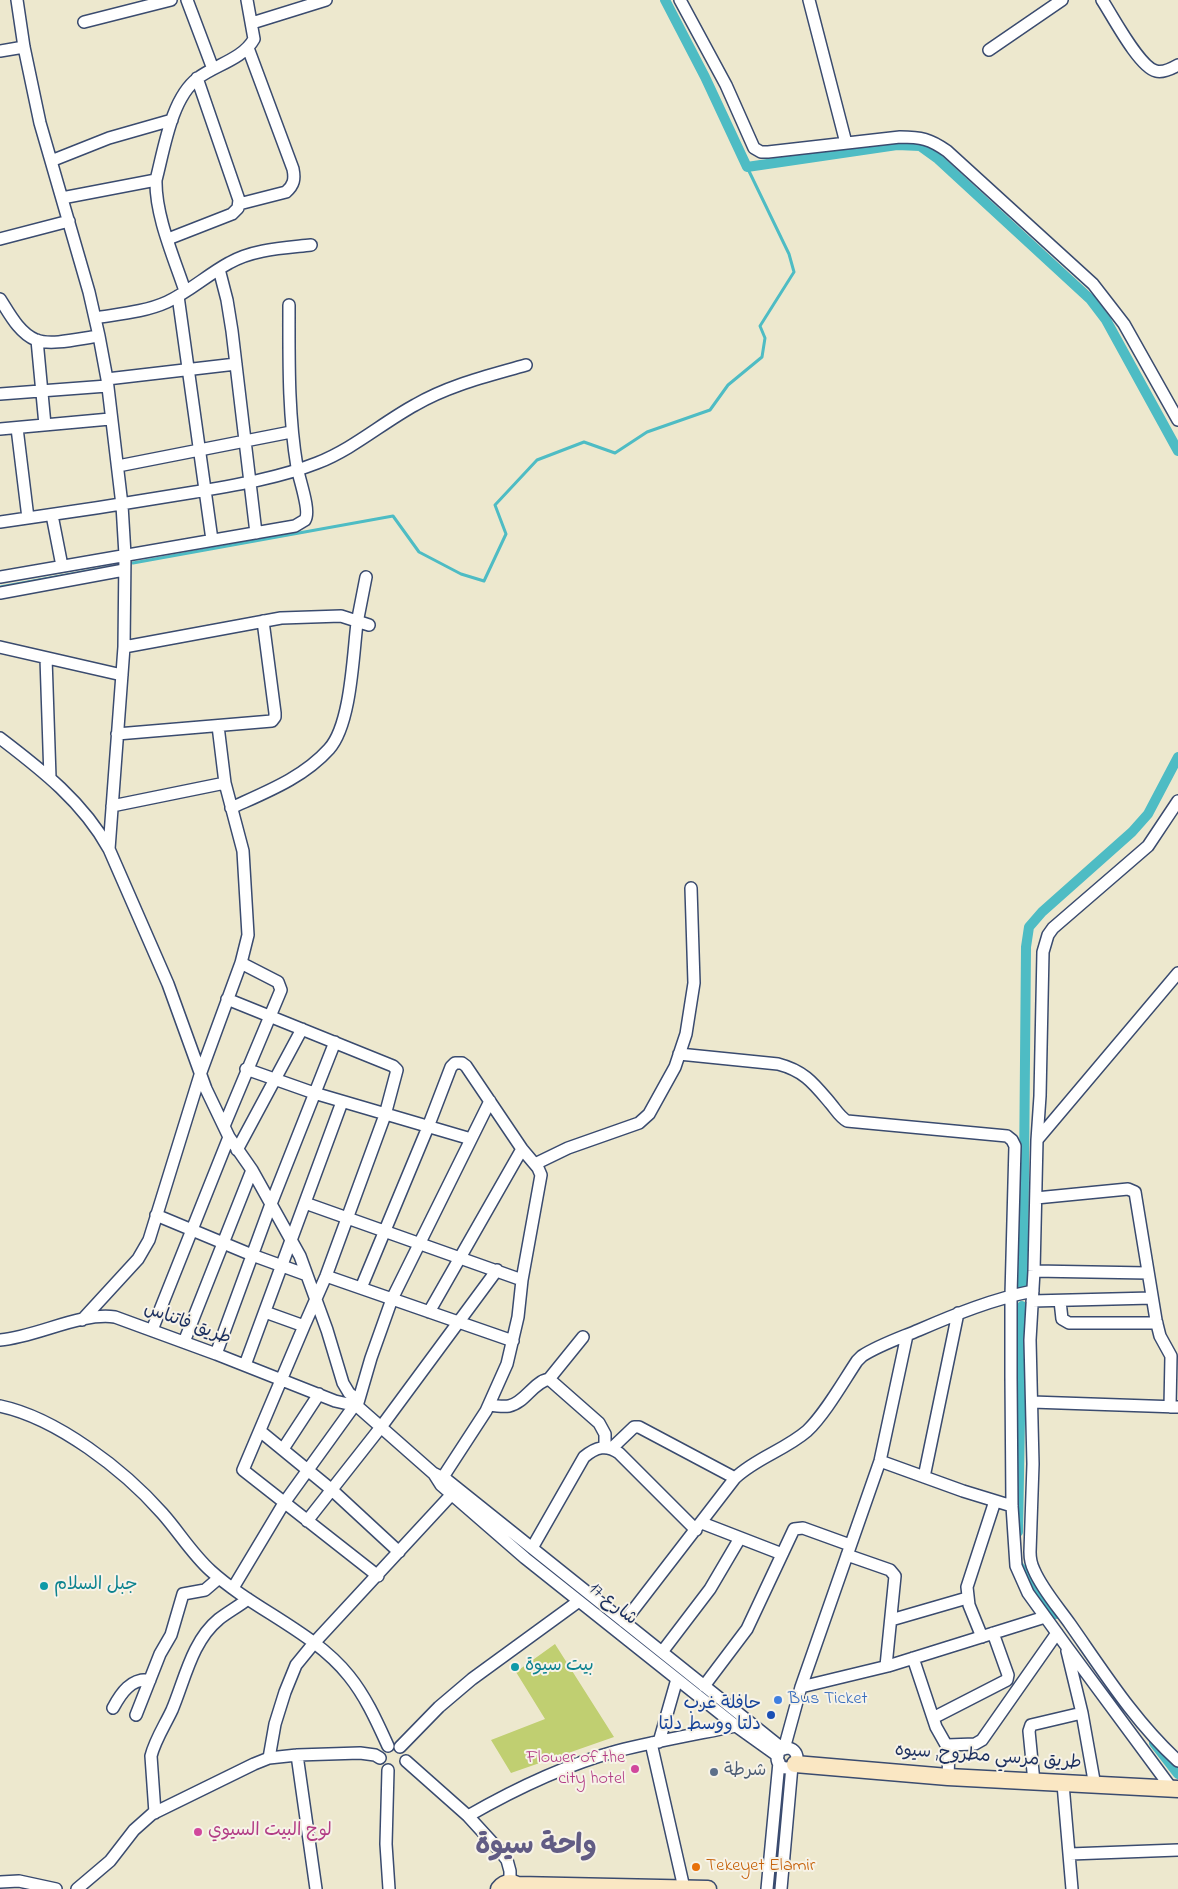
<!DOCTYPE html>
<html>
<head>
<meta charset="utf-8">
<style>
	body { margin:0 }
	canvas { display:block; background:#ede8ce }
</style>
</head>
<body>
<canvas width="1178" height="1889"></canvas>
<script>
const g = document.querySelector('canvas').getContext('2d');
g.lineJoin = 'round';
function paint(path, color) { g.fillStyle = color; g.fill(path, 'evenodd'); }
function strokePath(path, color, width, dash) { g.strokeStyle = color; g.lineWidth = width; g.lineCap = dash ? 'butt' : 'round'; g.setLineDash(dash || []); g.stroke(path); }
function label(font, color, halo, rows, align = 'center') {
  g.font = font + ' "Indie Flower","Playpen Sans Arabic",sans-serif'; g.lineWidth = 4; g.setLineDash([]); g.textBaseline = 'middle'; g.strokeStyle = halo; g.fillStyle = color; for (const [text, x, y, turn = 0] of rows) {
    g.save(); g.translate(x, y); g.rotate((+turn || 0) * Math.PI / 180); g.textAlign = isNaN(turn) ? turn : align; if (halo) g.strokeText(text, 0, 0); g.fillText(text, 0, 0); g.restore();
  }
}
const green = new Path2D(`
	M 555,1644 L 614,1737 L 511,1773 L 491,1740 L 545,1719 L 516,1672 Z`);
const stream = new Path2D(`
	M 133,563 L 393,516 L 419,552 L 461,574 L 484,581 L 506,534 L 495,505 L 537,460 L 584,442 L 615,453 L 647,432 L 710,410 L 728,385 L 762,357 L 765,338 L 760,326 L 794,272 L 789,254 L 747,167
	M 0,587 L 116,566`);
const canal = new Path2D(`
	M 665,0 L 705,77 L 747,167 L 897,145 L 920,146 L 938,159 L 1090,299 L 1106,320 L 1178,451
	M 1023,1287 L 1026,947 L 1029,927 L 1042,912 L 1132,832 L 1148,814 L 1178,757
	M 1018,1532 L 1022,1306
	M 1019,1566 L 1056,1614
	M 1154,1743 L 1178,1774`);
const street = new Path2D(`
	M 17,0 L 24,47 L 40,123 L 89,292 L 99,336 L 107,379 L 122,505 L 125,555 L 124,647 L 109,849
	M 187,0 L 213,69
	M 680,0 L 726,85 L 754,148 L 761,152 L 768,152 L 900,137 C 921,137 930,139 947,151 L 1093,284 L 1124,324 L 1178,420
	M 809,0 L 846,143
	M 1102,0 C 1112,15 1139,67 1156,71 C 1163,73 1171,69 1178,65
	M 84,22 L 171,0
	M 252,23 L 326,0
	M 989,50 L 1062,0
	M 0,51 L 24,47
	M 51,161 L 109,138 L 172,120
	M 62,198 L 156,180
	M 239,204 L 286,192 C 294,185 295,179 293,169 L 248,48
	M 0,239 L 69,221
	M 168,239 L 232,214 L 238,208 L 239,200 L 197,78
	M 219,269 L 227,300 L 232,331 L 256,533
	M 185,291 C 174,258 155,215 156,180 C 164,150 171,98 198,78 C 215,65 243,59 254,39 L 247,0
	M 178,296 L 212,540
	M 0,299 C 9,313 19,333 36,340 C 52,346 82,338 99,336
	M 95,318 C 119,314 145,312 167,302 C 189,292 207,275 229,263 C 253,249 284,248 311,245
	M 37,340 L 45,425
	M 107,379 L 236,364
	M 0,394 L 107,386
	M 17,428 L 28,518
	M 0,429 L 110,419
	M 118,466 L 291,432
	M 52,515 L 62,566
	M 0,522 C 65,513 130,503 195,492 C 236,485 279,478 317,463 C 353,449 382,423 415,405 C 449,385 488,376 526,365
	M 0,577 L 295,526 L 305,520 C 311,511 299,479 297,467 C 288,413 289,360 289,305
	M 0,593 L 124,570
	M 0,647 L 122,675
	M 124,647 L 281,618 L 341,616 L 369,625
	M 46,658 L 50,778
	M 117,734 L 272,721 L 275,717 L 275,713 L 263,621
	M 0,738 C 42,770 83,802 109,849 L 168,984 L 206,1089 L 229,1137 L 252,1170 L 300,1256 L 327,1330 L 343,1383 L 349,1393 L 358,1400
	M 1178,801 L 1148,846 L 1053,928 L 1048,935 L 1043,952 L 1040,1096 L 1037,1140 L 1034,1271 L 1030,1340 L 1033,1464 L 1030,1552 C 1030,1558 1031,1564 1034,1570 C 1042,1589 1058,1607 1070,1624 C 1103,1671 1135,1722 1178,1761
	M 112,806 L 225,783
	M 231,808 C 266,792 303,778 329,749 C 351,725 353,655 357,623 C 360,608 363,592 366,577
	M 227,999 L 393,1066 L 397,1070 L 385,1115 L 326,1276 L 304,1326 L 265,1312
	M 679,1054 L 778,1064 C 805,1071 814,1084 831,1104 C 836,1110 840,1117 847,1121 L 1007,1136 L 1012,1140 L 1015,1146 L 1011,1295 L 1011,1377 L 1012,1506 L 1016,1566 L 1028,1593 L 1067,1647 L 1172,1789
	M 246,1069 L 314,1093 L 471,1139
	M 224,1126 L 281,990 L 278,982 L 241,963
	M 1037,1140 L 1178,973
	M 237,1150 L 302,1029
	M 535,1164 L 568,1148 L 639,1123 L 649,1114 L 675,1067 L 686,1034 L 694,983 L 691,888
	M 1036,1198 L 1128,1189 L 1135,1192 L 1156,1320 L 1160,1336 L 1171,1356 L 1170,1407
	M 305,1203 L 522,1280
	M 156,1215 L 252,1255 L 307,1275
	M 1034,1271 L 1148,1273
	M 326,1276 L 513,1341
	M 361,1288 L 428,1127 L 451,1067 L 455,1063 L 462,1063 L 466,1066 L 522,1149 L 538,1168 L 541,1175 L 522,1280 L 518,1317 L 507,1364 L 486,1411 L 443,1477
	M 1032,1301 L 1152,1298
	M 1060,1301 L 1062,1319 L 1069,1323 L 1157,1323
	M 429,1312 L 522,1149
	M 82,1320 L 138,1259 L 149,1240 L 201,1072 L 241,963 L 248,935 L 243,851 L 225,783 L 218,726
	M 304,1326 L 243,1470 L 378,1576
	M 152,1330 L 229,1137
	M 0,1340 C 37,1337 80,1312 115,1317 L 216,1354 L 335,1401 L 357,1406 L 433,1473 L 447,1480 L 783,1749
	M 184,1342 L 252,1170
	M 216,1354 L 271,1204 L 335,1042
	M 245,1365 L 342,1102
	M 549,1379 L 583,1337
	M 1032,1402 L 1178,1407
	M 489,1405 C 496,1406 503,1407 509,1406 C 525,1403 533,1382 549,1379 L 599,1423 L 605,1434 L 605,1447
	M 0,1406 C 57,1418 124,1470 162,1513 C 179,1532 192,1554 211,1571 C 254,1610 313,1631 349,1676 C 366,1697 377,1722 388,1746
	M 357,1406 L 371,1358 L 392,1299 L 490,1101
	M 260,1431 L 332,1490 L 399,1552
	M 612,1448 L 634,1427 L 639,1427 L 735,1478
	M 283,1449 L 319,1394
	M 880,1461 L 963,1491 L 1012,1506
	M 434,1474 L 441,1485 L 525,1558 L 736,1726 L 778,1756
	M 924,1477 L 958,1313
	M 307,1521 L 381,1427 L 497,1270
	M 702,1523 L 782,1554
	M 532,1548 L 584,1457 C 596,1447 606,1444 619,1453 L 696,1530
	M 847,1555 L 890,1570 L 895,1576 L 886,1666
	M 233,1588 L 284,1503 L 354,1406
	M 891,1620 L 967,1598
	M 624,1622 L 735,1478 C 756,1458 785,1450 807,1431 C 825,1414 843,1382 857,1361 L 862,1356 C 879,1345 900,1338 919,1330 C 956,1314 993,1299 1033,1291
	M 982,1637 L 969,1605 L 967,1587 L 995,1501
	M 1067,1651 L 1082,1713 L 1095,1786
	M 662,1652 L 710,1589 L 740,1538
	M 913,1658 L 936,1727 L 949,1750 L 948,1777
	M 704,1686 L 747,1629 L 794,1529 L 803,1528 L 850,1545
	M 801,1687 L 888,1666 L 1045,1617
	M 113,1708 C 121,1693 131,1678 150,1680
	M 136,1715 L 160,1654 L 171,1635 L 183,1594 L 205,1590 L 219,1578
	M 933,1718 L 1007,1680 L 1008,1675 L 993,1633
	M 659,1742 L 677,1679
	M 651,1743 L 684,1888
	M 947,1745 L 975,1744 L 982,1740 L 1057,1633
	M 400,1747 L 439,1707 L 472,1679 L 579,1601
	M777 1758a10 10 0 1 1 20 0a10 10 0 1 1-20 0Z
	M 784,1749 L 801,1687 L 880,1461 L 907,1335
	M 297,1755 L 316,1889
	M 269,1758 L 275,1724 L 285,1692 L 296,1665 L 314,1643 L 452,1494
	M 406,1761 L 468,1816 L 500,1851 L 507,1860 L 510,1871 L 510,1883
	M 388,1770 L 386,1844 L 389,1889
	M 1034,1782 L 1029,1731 L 1031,1725 L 1082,1713
	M 1063,1784 L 1072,1889
	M 155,1813 L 151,1756 C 155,1740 165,1725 172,1710 C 185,1679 192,1641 219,1619 C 228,1612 239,1606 248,1599
	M 468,1816 C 515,1789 565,1765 617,1751 C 657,1741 697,1734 736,1726
	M 1070,1854 L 1178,1850
	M 0,1882 L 19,1881 L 56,1889
	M 77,1889 L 110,1861 L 134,1830 L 152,1814 L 254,1764 L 269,1758 L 297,1755 L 360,1753 L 375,1755 L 380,1758
	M 767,1889 L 779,1762
	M 781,1889 L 792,1766`);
const secondary = new Path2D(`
	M 795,1764 L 948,1777 L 1178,1789
	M 518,1885 L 708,1889
	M 499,1889 C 505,1881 515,1881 521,1889`);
const markers = [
	[44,1586,5,"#0f9aa8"],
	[515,1667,5,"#0f9aa8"],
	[778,1700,5,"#3f7fe0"],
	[771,1715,5,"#1a4fb4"],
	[635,1769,5,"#d1479c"],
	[714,1772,5,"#5c6f8a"],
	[198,1832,5,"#d1479c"],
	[696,1867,5,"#e8710a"]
];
const streetNames = [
	["طريق فاتناس",187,1325,20],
	["شارع 17",612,1605,39],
	["طريق مرسي مطروح, سيوه",988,1758,4]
];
const cultureNames = [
	["جبل السلام",54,1586],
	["بيت سيوة",525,1667]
];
const shopNames = [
	["Bus Ticket",788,1700]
];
const transitNames = [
	["حافلة غرب",761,1705],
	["دلتا ووسط دلتا",761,1726]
];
const hotelNames = [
	["Flower of the",625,1759],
	["city hotel",625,1780],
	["لوج البيت السيوي",208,1832,"left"]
];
const serviceNames = [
	["شرطة",724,1772]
];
const foodNames = [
	["Tekeyet Elamir",706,1867]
];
const townNames = [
	["واحة سيوة",536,1848]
];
paint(green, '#c0cf71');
strokePath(stream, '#4ebcc4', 3);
strokePath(canal, '#4ebcc4', 10);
strokePath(street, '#3a4b6f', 14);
strokePath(secondary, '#3a4b6f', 19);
strokePath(street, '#fff', 11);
strokePath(secondary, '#fae7c3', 16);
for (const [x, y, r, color] of markers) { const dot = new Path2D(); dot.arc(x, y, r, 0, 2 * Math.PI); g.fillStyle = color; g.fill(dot); strokePath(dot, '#f7f3e8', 2); }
label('18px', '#1b2f5e', '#f7f3e8', streetNames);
label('18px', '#0d838f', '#f7f3e8', cultureNames, 'left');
label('18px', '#366cbe', '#f7f3e8', shopNames, 'left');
label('18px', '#164399', '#f7f3e8', transitNames, 'right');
label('18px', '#b23c85', '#f7f3e8', hotelNames, 'right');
label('18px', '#4e5e75', '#f7f3e8', serviceNames, 'left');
label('18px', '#c56008', '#f7f3e8', foodNames, 'left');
label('bold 28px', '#615c84', '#f7f3e8', townNames);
</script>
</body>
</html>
